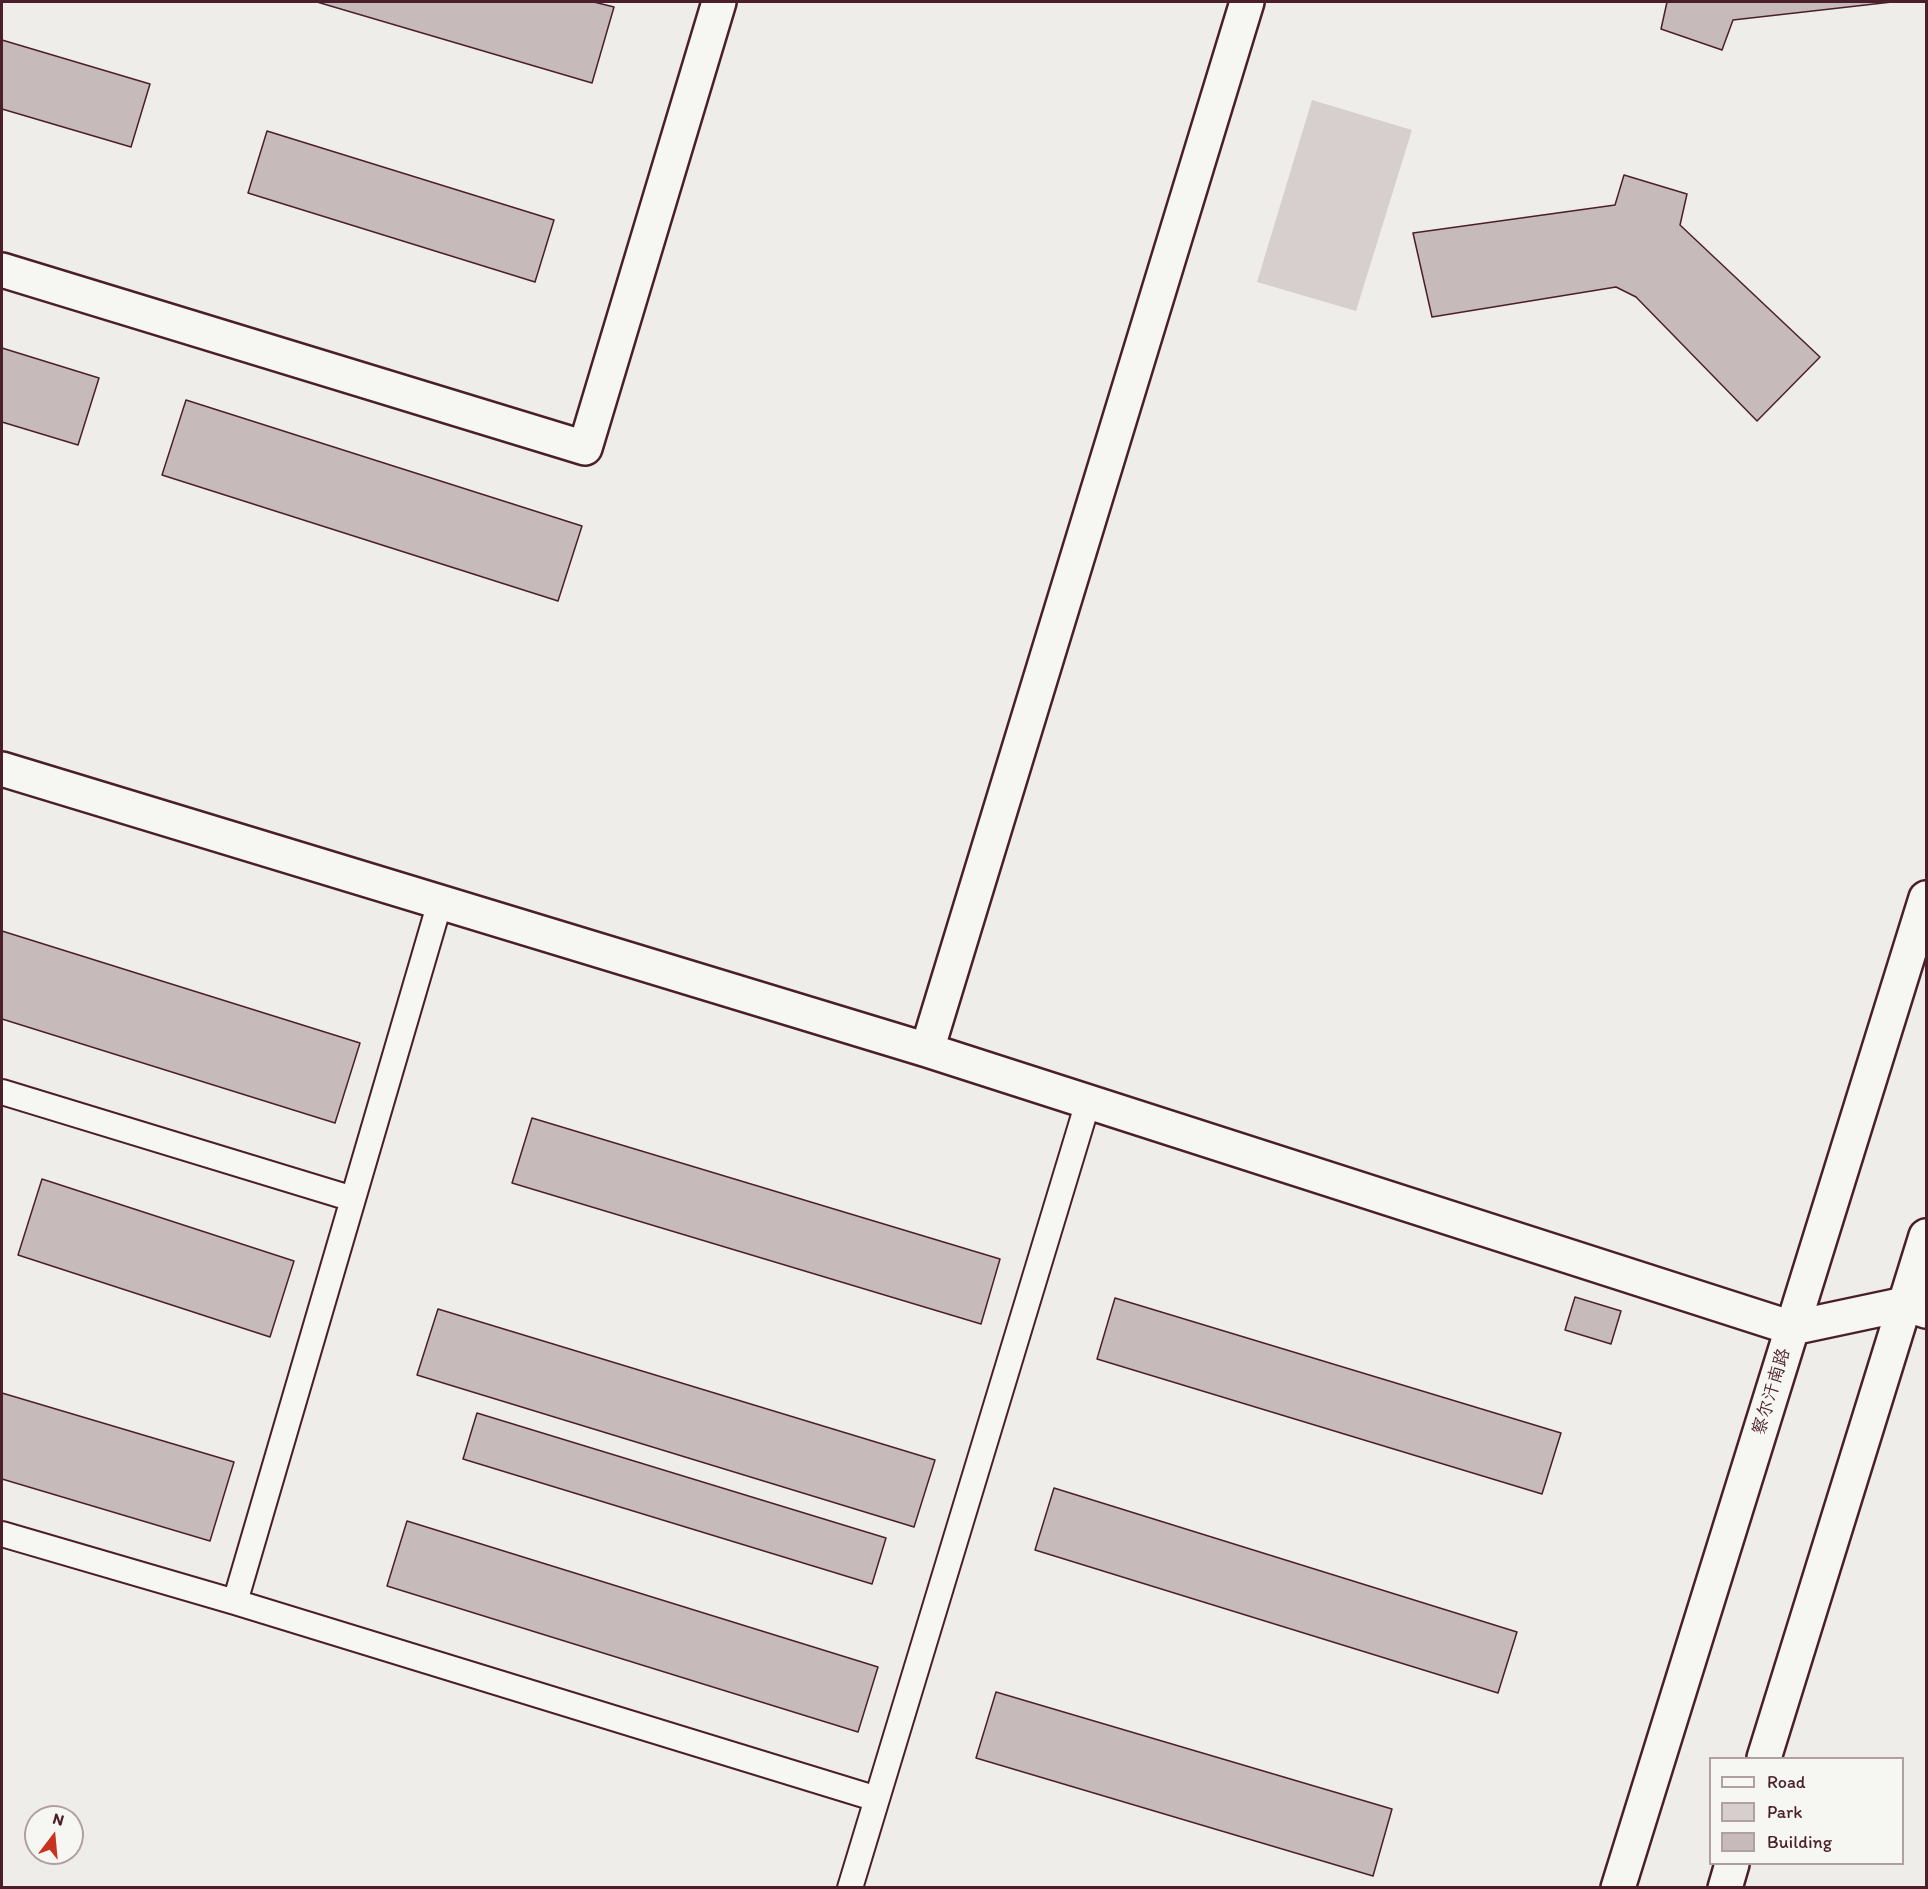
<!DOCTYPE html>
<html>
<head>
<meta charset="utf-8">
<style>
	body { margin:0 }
	#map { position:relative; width:1928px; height:1889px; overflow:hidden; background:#efedea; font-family:Itim,sans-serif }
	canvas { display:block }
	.frame { position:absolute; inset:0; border:3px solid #4a1f2b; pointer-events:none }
	.legend { position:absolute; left:1709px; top:1757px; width:195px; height:108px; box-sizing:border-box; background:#f6f6f2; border:2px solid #b1a0a2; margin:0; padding:8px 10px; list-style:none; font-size:18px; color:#4a1f2b }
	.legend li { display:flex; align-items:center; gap:12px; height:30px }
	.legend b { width:30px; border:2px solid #b1a0a2 }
	.north { position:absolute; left:24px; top:1805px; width:60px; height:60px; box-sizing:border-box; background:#f6f6f2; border:2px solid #b1a0a2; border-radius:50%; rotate:16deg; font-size:16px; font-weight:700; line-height:24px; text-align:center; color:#4a1f2b }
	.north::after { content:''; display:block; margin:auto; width:21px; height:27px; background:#c8321e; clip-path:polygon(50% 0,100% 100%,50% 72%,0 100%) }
</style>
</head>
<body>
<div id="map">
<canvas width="1928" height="1889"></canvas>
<div class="frame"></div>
<ul class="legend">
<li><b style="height:8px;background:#f6f6f2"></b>Road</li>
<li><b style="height:16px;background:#d7cfce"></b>Park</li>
<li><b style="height:16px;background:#c6babb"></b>Building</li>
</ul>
<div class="north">N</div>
</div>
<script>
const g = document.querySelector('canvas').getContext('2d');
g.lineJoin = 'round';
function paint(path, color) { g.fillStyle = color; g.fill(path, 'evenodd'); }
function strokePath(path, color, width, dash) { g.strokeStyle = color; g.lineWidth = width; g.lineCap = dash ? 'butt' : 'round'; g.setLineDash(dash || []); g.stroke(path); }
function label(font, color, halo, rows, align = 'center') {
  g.font = font + ' Itim,"LXGW WenKai TC",sans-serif'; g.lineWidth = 4.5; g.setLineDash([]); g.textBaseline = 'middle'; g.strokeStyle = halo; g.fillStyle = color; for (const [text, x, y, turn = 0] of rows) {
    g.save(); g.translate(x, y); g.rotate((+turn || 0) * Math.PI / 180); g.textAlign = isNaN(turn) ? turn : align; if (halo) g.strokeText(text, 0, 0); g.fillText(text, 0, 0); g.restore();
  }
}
const green = new Path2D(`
	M 1312,100 L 1412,130 L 1356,311 L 1257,282 Z`);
const building = new Path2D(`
	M 317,2 L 594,2 L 614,7 L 592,83 Z
	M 1667,2 L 1892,2 L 1733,20 L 1722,50 L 1661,29 Z
	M 2,40 L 150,84 L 131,147 L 2,109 Z
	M 267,131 L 554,220 L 535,282 L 248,193 Z
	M 1624,175 L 1687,194 L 1680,225 L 1820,357 L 1757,421 L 1636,297 L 1616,287 L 1432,317 L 1413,233 L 1615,205 Z
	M 2,348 L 99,378 L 78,445 L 2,422 Z
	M 186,400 L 582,526 L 558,601 L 162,475 Z
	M 2,931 L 360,1043 L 335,1123 L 2,1019 Z
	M 532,1118 L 1000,1259 L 981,1324 L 512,1183 Z
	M 42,1179 L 294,1261 L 270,1337 L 18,1255 Z
	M 1575,1297 L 1621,1311 L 1611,1344 L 1565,1330 Z
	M 1115,1298 L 1561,1433 L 1542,1494 L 1097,1359 Z
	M 438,1309 L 935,1460 L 914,1527 L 417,1375 Z
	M 2,1393 L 234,1462 L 210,1541 L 2,1479 Z
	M 477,1413 L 886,1538 L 872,1584 L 463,1459 Z
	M 1054,1488 L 1517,1632 L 1498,1693 L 1035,1550 Z
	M 407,1521 L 878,1667 L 858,1732 L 387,1586 Z
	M 996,1692 L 1392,1809 L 1373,1876 L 976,1758 Z`);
const lane = new Path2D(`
	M 2,1092 L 353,1199
	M 2,1534 L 235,1602 L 877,1799
	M 235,1602 L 440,902
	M 850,1888 L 1088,1102`);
const street = new Path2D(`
	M 2,270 L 585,448 L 719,2
	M 2,769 L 927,1050 L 1792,1328 L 1905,1304 L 1926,1311
	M 927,1050 L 1247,2`);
const secondary = new Path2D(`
	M 1764,1758 L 1926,1236
	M 1618,1888 L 1926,898
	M 1725,1888 L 1732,1864`);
const streetNames = [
	["察尔汗南路",1772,1392,-73]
];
paint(green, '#d7cfce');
paint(building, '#c6babb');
strokePath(building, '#4a1f2b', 1.5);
strokePath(lane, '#4a1f2b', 28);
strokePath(street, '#4a1f2b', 38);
strokePath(secondary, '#4a1f2b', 38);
strokePath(lane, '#f6f6f2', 24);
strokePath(street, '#f6f6f2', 33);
strokePath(secondary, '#f6f6f2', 33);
label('18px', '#4a1f2b', '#f6f6f2', streetNames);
</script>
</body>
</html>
